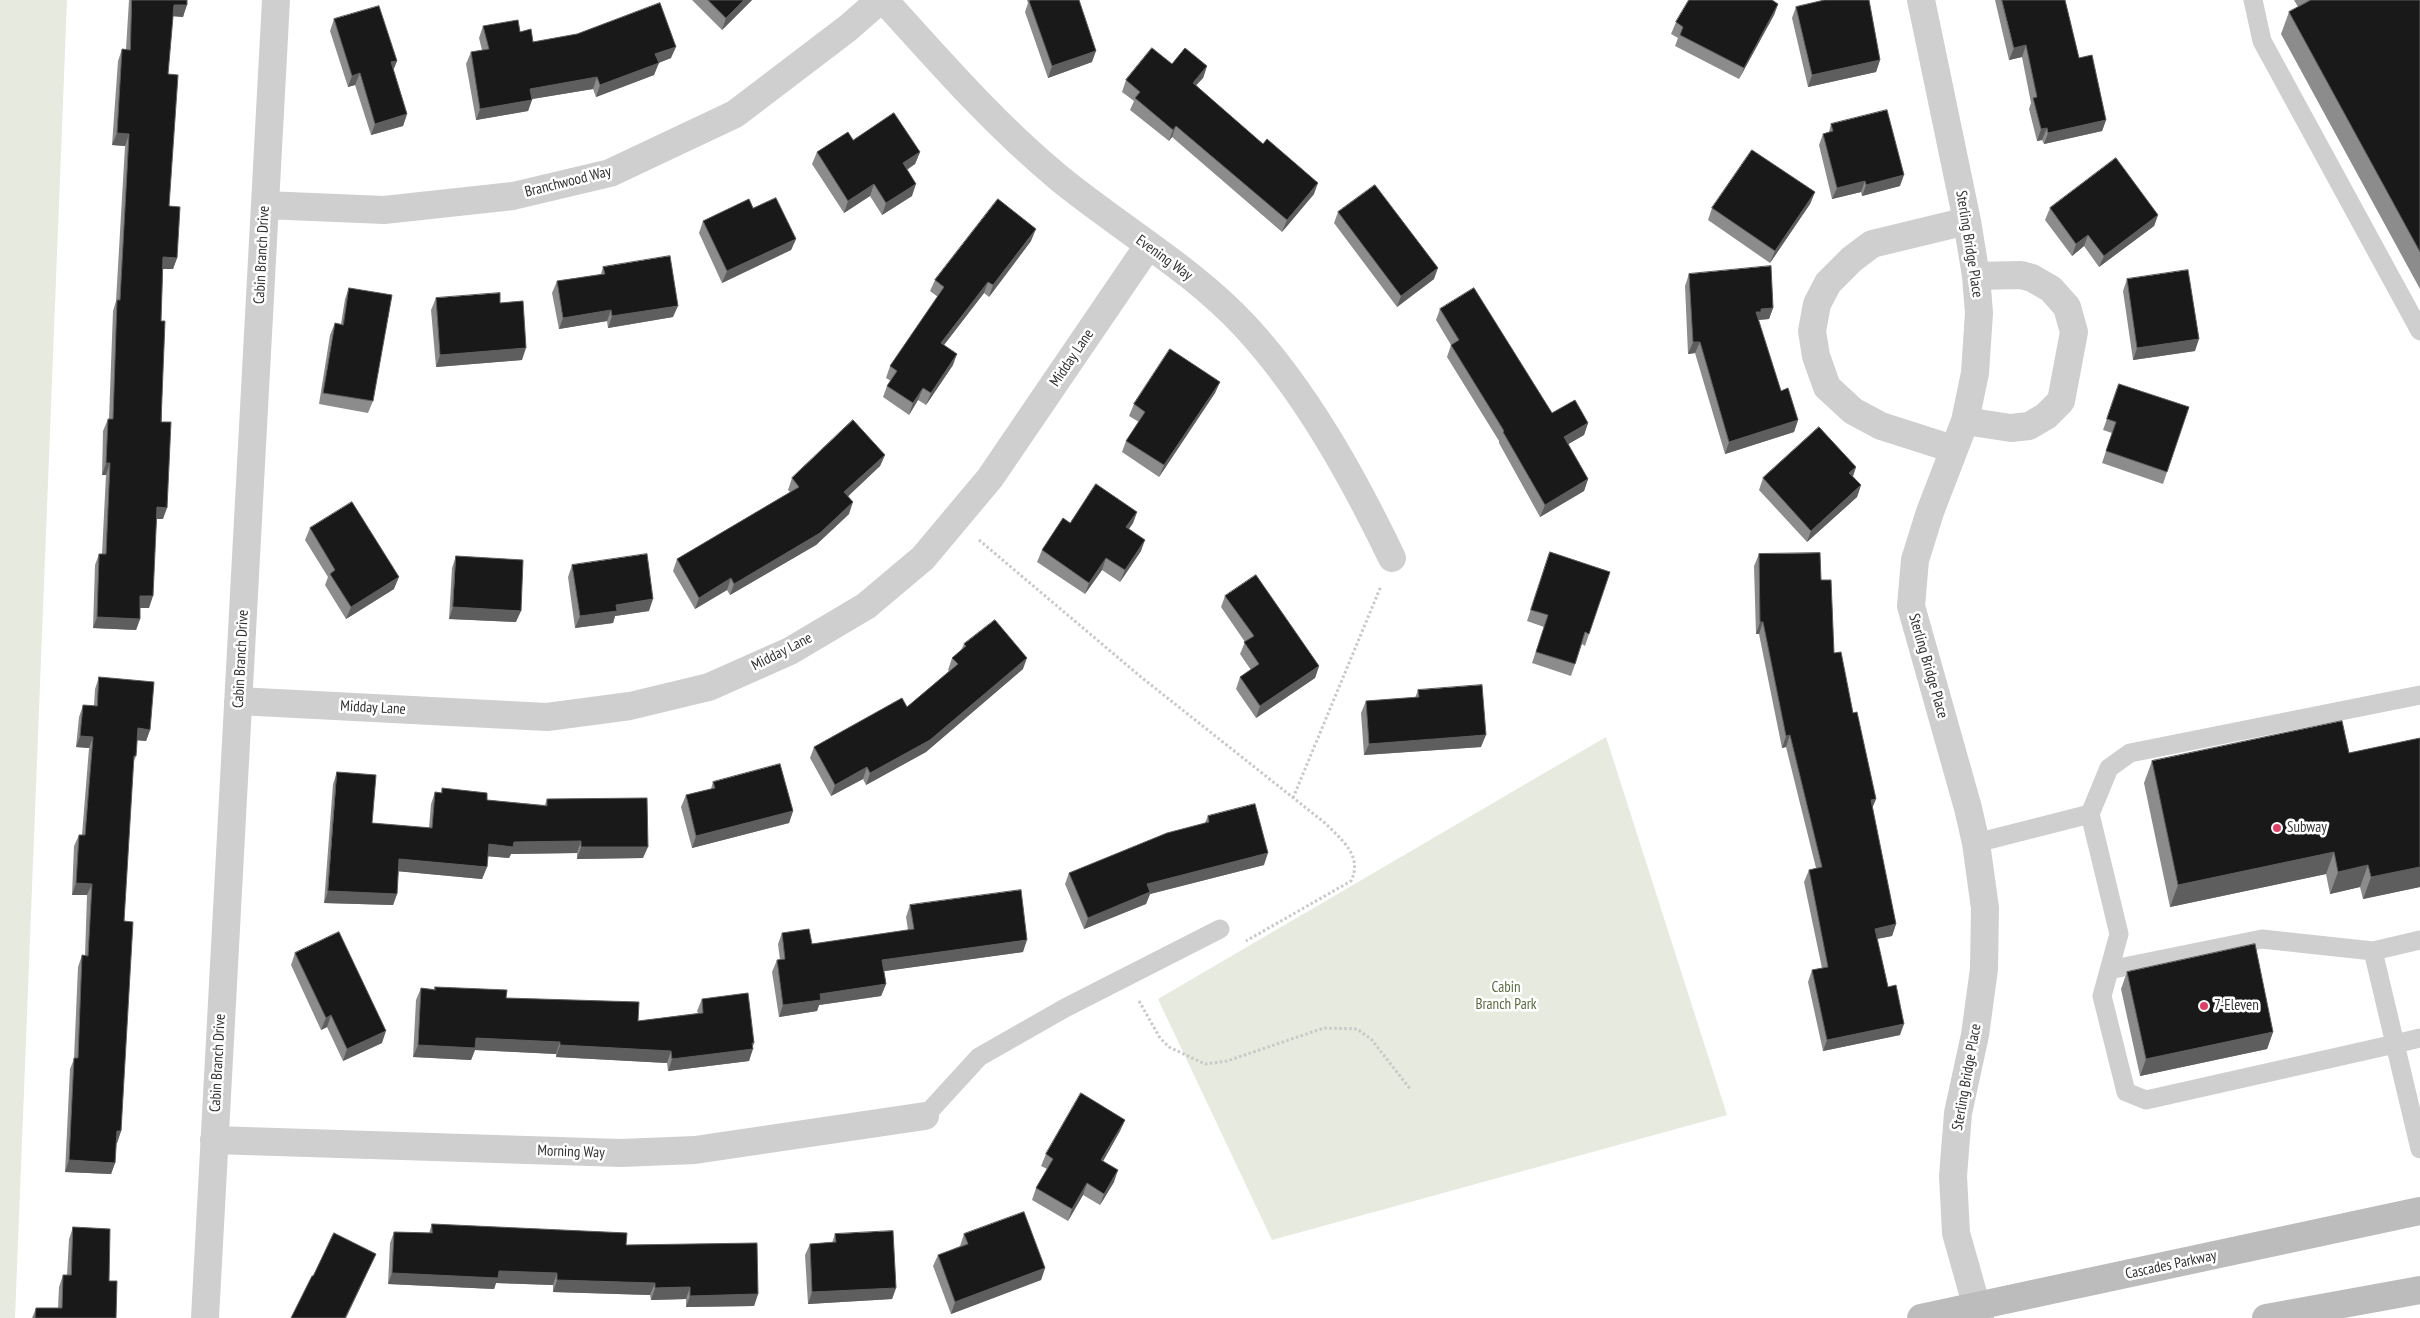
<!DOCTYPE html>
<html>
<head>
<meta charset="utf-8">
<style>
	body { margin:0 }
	canvas { display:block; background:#fff }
</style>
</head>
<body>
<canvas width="2420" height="1318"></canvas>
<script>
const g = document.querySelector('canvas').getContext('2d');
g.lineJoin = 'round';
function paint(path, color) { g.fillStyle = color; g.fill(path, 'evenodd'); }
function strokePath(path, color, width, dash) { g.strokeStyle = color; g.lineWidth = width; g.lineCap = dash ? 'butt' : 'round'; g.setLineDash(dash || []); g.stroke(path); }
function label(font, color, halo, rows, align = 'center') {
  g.font = font + ' "PT Sans Narrow",sans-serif'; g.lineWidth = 5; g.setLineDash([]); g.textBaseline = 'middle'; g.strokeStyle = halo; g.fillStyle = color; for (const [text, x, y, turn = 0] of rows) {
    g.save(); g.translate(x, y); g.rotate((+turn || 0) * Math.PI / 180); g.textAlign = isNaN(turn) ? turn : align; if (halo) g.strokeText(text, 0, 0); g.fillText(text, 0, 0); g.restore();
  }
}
const green = new Path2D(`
	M 0,0 L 67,0 L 15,1318 L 0,1318 Z
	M 1606,737 L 1727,1115 L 1272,1240 L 1158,999 Z`);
const path = new Path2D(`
	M 979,540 L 1141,677 L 1325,823 C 1342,840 1363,856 1351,881 L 1246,941
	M 1293,798 L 1381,586
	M 1139,1001 L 1160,1038 L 1169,1047 L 1205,1064 L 1227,1061 L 1324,1028 L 1357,1029 L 1371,1039 L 1411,1090`);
const lane = new Path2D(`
	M 2253,0 L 2262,41 L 2420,331
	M 2090,814 L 2119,934 L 2102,996 L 2126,1092 L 2146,1100 L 2395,1044 L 2373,951
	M 1976,843 L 2090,814 L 2109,768 L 2130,753 L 2420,695
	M 2109,970 L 2262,939 L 2373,951 L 2420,940
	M 2420,1038 L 2395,1044 L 2420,1149
	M 925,1116 L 979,1057 L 1065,1008 L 1220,929`);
const street = new Path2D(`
	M 884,0 C 940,62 994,124 1059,178 C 1120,228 1191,268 1245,326 C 1306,392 1353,477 1392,558
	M 1921,0 L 1967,221 L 1976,276 L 1979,313 L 1975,373 L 1965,421 L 1930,512 L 1915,560 L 1911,606 L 1968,808 L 1976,843 L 1985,908 L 1984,969 L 1975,1035 L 1958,1113 L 1953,1176 L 1956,1233 L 1980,1318
	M 265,205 L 384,210 L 513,196 L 610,173 L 735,114 L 848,28 L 880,0
	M 1965,421 L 2011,428 L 2029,426 L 2046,416 L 2061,401 L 2074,332 L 2067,307 L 2051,289 L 2032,278 L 2021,275 L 1976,276
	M 1953,449 L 1881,426 L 1853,411 L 1827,387 L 1816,356 L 1812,331 L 1817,304 L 1828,283 L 1852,259 L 1872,244 L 1967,221
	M 238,701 L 547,717 L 630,706 L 709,687 L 790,651 L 866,606 L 923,558 L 990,478 L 1148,246
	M 214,1140 L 621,1153 L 695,1150 L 925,1116
	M 205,1318 L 276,0`);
const secondary = new Path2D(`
	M 1921,1318 L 2420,1211
	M 2266,1318 L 2420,1290`);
const wall = new Path2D(`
	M 129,0 L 187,0 L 183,17 L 173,16 L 168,74 L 169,206 L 177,258 L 173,269 L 163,269 L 161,321 L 163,519 L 157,519 L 149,608 L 140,608 L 140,619 L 136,630 L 93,628 L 95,565 L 99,554 L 102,554 L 106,475 L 102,475 L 103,431 L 108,419 L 109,419 L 113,311 L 116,301 L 125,146 L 112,145 L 118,61 L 122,49 L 126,49 Z
	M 692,0 L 752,0 L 722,30 Z
	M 1027,0 L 1079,0 L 1092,62 L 1048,78 L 1025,12 L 1028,3 Z
	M 1823,0 L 1869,0 L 1880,60 L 1876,72 L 1808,87 L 1792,18 L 1796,7 Z
	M 1995,0 L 2065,0 L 2079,58 L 2106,120 L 2102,131 L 2044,144 L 2042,140 L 2037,141 L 2029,109 L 2031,103 L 2022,57 L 2009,60 Z
	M 2294,0 L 2420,0 L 2420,289 L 2281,34 L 2289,12 L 2298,7 Z
	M 1778,4 L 1774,15 L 1739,79 L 1675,46 L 1678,38 L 1671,34 L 1676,22 Z
	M 334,19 L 397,61 L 393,70 L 407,114 L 403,126 L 371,135 L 355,85 L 348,87 L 330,31 Z
	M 483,26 L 520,32 L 533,42 L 671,58 L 658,63 L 654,75 L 596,97 L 593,89 L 532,99 L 528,111 L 476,120 L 466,64 L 471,52 L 482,50 L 479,38 Z
	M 1172,64 L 1207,66 L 1203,78 L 1196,85 L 1314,194 L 1282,232 L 1172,137 L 1169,141 L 1130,110 L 1134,101 L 1122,92 L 1126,80 Z
	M 1831,124 L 1900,186 L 1862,196 L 1861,192 L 1832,199 L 1819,145 L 1823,134 L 1829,132 Z
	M 853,140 L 920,152 L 915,164 L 907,170 L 912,196 L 882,215 L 870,196 L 844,213 L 812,164 L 817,152 Z
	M 1815,192 L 1810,204 L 1770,263 L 1708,220 L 1712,208 Z
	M 753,208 L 796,239 L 791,250 L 722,283 L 699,233 L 703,221 Z
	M 2050,208 L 2158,215 L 2154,226 L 2099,267 L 2084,246 L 2072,256 L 2045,220 Z
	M 1338,212 L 1434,279 L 1397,307 L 1334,223 Z
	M 1031,241 L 989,297 L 984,293 L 944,345 L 953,365 L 926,405 L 918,400 L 909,415 L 883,397 L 887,386 L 891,381 L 886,378 L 890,366 L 938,297 L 930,291 L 935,280 Z
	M 603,267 L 673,317 L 608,328 L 607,321 L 559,329 L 552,293 L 557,281 L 601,274 Z
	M 1689,274 L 1773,308 L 1769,319 L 1758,320 L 1781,391 L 1798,420 L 1794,432 L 1725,454 L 1695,353 L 1688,354 L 1685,286 Z
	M 2127,279 L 2195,351 L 2133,360 L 2123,291 Z
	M 349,288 L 373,401 L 368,413 L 319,404 L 330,335 L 335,323 L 341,324 L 345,299 Z
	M 436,298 L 500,303 L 522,360 L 436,367 L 431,310 Z
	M 1440,309 L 1552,413 L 1588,423 L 1584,435 L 1568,444 L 1588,479 L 1584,491 L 1540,517 L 1499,443 L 1499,441 L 1447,357 L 1451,345 L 1436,320 Z
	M 1220,382 L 1215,393 L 1159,477 L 1122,452 L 1126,441 L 1139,422 L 1129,416 L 1134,404 Z
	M 2119,384 L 2167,472 L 2163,484 L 2102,463 L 2112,433 L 2103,430 Z
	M 885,455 L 880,466 L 848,496 L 849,514 L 816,545 L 730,595 L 727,590 L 695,609 L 673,571 L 677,559 L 790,492 L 788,490 L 792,478 Z
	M 1856,467 L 1853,476 L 1861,485 L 1857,497 L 1807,542 L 1759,490 L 1763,478 Z
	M 1137,512 L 1133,523 L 1129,529 L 1141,551 L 1120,582 L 1102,570 L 1085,594 L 1037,562 L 1042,550 L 1070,523 Z
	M 310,528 L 394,589 L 346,619 L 325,585 L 328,577 L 305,540 Z
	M 1550,552 L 1589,634 L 1585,646 L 1582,644 L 1571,676 L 1532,663 L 1544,627 L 1527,621 Z
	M 1759,554 L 1821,580 L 1834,653 L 1853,713 L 1876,799 L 1872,808 L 1896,924 L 1892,936 L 1877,939 L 1888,987 L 1900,1035 L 1823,1051 L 1808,982 L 1812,970 L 1822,968 L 1804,882 L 1809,870 L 1816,868 L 1786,747 L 1782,748 L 1759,634 L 1756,634 L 1754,566 Z
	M 456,556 L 516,622 L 449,619 L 452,568 Z
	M 572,565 L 649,611 L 615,616 L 613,623 L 575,628 L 568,577 Z
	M 1225,596 L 1319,666 L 1315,678 L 1256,718 L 1236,689 L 1240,677 L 1251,670 L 1240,654 L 1245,642 L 1221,607 Z
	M 964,644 L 1023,669 L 926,752 L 866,785 L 863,779 L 831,796 L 810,758 L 814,747 L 907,707 L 949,671 L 948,670 L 952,658 L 961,650 Z
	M 99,677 L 150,730 L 146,741 L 137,740 L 136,756 L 133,763 L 124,921 L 121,1131 L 117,1143 L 116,1142 L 115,1163 L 111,1174 L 65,1172 L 70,1069 L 74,1059 L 78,967 L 82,955 L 85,956 L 87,895 L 72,895 L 74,846 L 79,835 L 82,835 L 89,748 L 76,747 L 79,717 L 83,705 L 94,706 L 95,689 Z
	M 1418,690 L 1481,747 L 1364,755 L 1361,713 L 1366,701 L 1415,698 Z
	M 2420,738 L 2420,887 L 2363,899 L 2360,887 L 2330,894 L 2326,874 L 2170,907 L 2144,783 L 2152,761 L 2349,753 Z
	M 337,772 L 372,823 L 429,828 L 431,804 L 435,792 L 441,793 L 442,788 L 487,800 L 545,805 L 547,799 L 643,858 L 577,859 L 577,853 L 511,854 L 509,858 L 488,856 L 487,867 L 482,879 L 398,871 L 397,894 L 393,905 L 324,903 L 333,784 Z
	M 713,782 L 793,811 L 789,823 L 692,848 L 681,807 L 686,795 L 711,789 Z
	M 1208,816 L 1264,865 L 1150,894 L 1146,904 L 1084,929 L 1065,884 L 1069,873 L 1205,823 Z
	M 910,905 L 1023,952 L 884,971 L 886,984 L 881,996 L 819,1005 L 817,1011 L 779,1017 L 772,972 L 777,960 L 780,960 L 778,944 L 782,933 L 812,944 L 908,930 L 906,917 Z
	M 295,953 L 382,1043 L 343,1061 L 327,1027 L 321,1030 L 291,965 Z
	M 2127,972 L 2273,1032 L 2267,1049 L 2140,1076 L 2121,989 Z
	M 435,987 L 638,1021 L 698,1013 L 697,1011 L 702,999 L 753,1046 L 749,1061 L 668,1071 L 667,1063 L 556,1057 L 556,1054 L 475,1050 L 471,1060 L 413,1057 L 416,1000 L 421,988 L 434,989 Z
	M 1125,1120 L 1120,1131 L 1103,1161 L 1114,1182 L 1100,1205 L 1083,1195 L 1068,1221 L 1032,1200 L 1036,1188 L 1047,1169 L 1041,1166 L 1046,1154 Z
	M 432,1224 L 626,1245 L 758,1294 L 754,1306 L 686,1307 L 686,1299 L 651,1300 L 650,1295 L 553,1292 L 553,1285 L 496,1283 L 494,1289 L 388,1284 L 390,1243 L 394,1232 L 429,1233 Z
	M 73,1227 L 109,1281 L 116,1318 L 32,1318 L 36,1308 L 58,1308 L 59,1287 L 63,1275 L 67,1275 L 69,1239 Z
	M 835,1234 L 896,1288 L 892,1299 L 808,1304 L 805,1255 L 810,1244 L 832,1243 Z
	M 964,1234 L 1045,1268 L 1041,1280 L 951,1314 L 933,1266 L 938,1255 L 960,1246 Z`);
const shadedWall = new Path2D(`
	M 744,0 L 752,0 L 722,30 L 726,18 Z
	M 1778,4 L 1774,15 L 1739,79 L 1744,68 Z
	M 174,5 L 187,5 L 183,17 L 170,16 Z
	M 2026,45 L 2022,57 L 2009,60 L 2014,48 Z
	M 676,47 L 671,58 L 651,66 L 655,54 Z
	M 1096,51 L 1092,62 L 1048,78 L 1052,66 Z
	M 1880,60 L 1876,72 L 1808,87 L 1812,75 Z
	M 397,61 L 392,73 L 391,62 Z
	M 659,63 L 654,75 L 596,97 L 600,85 Z
	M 1207,66 L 1203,78 L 1188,94 L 1193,83 Z
	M 360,73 L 355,85 L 348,87 L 352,76 Z
	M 597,77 L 593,89 L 526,100 L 530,89 Z
	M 532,100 L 528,111 L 476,120 L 480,109 Z
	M 407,114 L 403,126 L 371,135 L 375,124 Z
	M 2106,120 L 2102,131 L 2044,144 L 2048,133 Z
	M 1176,126 L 1172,137 L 1169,141 L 1173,130 Z
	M 2047,128 L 2042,140 L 2037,141 L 2041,129 Z
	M 117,133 L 129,134 L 125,146 L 112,145 Z
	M 920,152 L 915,164 L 898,175 L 903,163 Z
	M 1904,175 L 1900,186 L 1862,196 L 1866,185 Z
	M 1865,181 L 1861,192 L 1832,199 L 1837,188 Z
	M 1318,183 L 1314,194 L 1282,232 L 1287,220 Z
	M 874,184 L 870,196 L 844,213 L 848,201 Z
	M 916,184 L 912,196 L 882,215 L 886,203 Z
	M 1815,192 L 1810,204 L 1770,263 L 1775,251 Z
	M 2158,215 L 2154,226 L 2099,267 L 2104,256 Z
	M 1036,229 L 1031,241 L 989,297 L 993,285 Z
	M 2088,235 L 2084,246 L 2072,256 L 2076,244 Z
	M 796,239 L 791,250 L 722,283 L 727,271 Z
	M 163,257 L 177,258 L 173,269 L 159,269 Z
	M 1438,268 L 1434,279 L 1397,307 L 1401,296 Z
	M 988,282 L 984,293 L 937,354 L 941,343 Z
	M 678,306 L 673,317 L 608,328 L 612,316 Z
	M 1773,308 L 1769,319 L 1758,320 L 1756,312 L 1761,309 Z
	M 611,310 L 607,321 L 559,329 L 563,318 Z
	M 2199,339 L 2195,351 L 2133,360 L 2137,348 Z
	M 1693,342 L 1700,342 L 1695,353 L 1688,354 Z
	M 526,348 L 522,360 L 436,367 L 440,355 Z
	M 957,354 L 953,365 L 926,405 L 931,393 Z
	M 1220,382 L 1215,393 L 1159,477 L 1164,465 Z
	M 923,388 L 918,400 L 909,415 L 913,403 Z
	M 1798,420 L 1794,432 L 1725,454 L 1729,442 Z
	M 1588,423 L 1584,435 L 1560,449 L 1564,437 Z
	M 885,455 L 880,466 L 840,504 L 844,492 Z
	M 106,463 L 110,463 L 106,475 L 102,475 Z
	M 1856,467 L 1852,479 L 1849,473 Z
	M 1588,479 L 1584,491 L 1540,517 L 1545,505 Z
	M 1861,485 L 1857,497 L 1807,542 L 1811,531 Z
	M 853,502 L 849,514 L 816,545 L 730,595 L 734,584 Z
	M 157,507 L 167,508 L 163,519 L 153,519 Z
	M 1137,512 L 1133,523 L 1122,539 L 1126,527 Z
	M 1145,540 L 1141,551 L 1120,582 L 1125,570 Z
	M 1106,558 L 1102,570 L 1085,594 L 1089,583 Z
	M 399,577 L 394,589 L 346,619 L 351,607 Z
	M 731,578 L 727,590 L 695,609 L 699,598 Z
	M 140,596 L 153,596 L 149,608 L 136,608 Z
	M 653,599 L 649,611 L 615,616 L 613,623 L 575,628 L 580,616 L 616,605 Z
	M 453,607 L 521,611 L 516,622 L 449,619 Z
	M 97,617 L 140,619 L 136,630 L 93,628 Z
	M 1760,622 L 1763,622 L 1759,634 L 1756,634 Z
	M 1027,658 L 1023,669 L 926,752 L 866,785 L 870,773 Z
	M 1319,666 L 1315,678 L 1256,718 L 1260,706 Z
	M 138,728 L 150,730 L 146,741 L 134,740 Z
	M 1486,735 L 1481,747 L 1364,755 L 1369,744 Z
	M 1790,735 L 1786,747 L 1782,748 L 1786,736 Z
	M 80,736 L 93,737 L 89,748 L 76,747 Z
	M 867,767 L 863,779 L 831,796 L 835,785 Z
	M 1876,799 L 1871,811 L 1871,800 Z
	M 793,811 L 789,823 L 692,848 L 696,836 Z
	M 581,841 L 577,853 L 511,854 L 509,858 L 484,856 L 489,844 L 514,842 Z
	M 581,847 L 648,847 L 643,858 L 577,859 Z
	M 2334,852 L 2326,874 L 2170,907 L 2178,885 Z
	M 1268,853 L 1264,865 L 1150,894 L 1146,904 L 1084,929 L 1088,918 L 1147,884 Z
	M 399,859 L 487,867 L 482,879 L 395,871 Z
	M 2368,865 L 2360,887 L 2330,894 L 2338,872 Z
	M 2420,867 L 2420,887 L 2363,899 L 2371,877 Z
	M 76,883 L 92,884 L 87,895 L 72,895 Z
	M 328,891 L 397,894 L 393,905 L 324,903 Z
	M 1896,924 L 1892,936 L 1871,940 L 1875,929 Z
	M 1027,940 L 1023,952 L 878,972 L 882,960 Z
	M 886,984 L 881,996 L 819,1005 L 817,1011 L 779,1017 L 783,1005 L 820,994 Z
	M 331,1015 L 327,1027 L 321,1030 L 326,1018 Z
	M 1904,1024 L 1900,1035 L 1823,1051 L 1827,1040 Z
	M 386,1031 L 382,1043 L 343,1061 L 347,1049 Z
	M 2273,1032 L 2267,1049 L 2140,1076 L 2146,1059 Z
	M 476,1038 L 560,1042 L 556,1054 L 475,1050 L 471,1060 L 413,1057 L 418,1045 Z
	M 754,1043 L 752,1049 L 753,1049 L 749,1061 L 668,1071 L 672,1059 Z
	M 560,1045 L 671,1051 L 667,1063 L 556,1057 Z
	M 1125,1120 L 1120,1131 L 1097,1172 L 1101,1160 Z
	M 117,1131 L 121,1131 L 117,1143 L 112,1142 Z
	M 69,1160 L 115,1163 L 111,1174 L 65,1172 Z
	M 1118,1170 L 1114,1182 L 1100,1205 L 1104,1194 Z
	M 1087,1183 L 1083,1195 L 1068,1221 L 1072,1209 Z
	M 376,1254 L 371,1265 L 346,1318 L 345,1318 Z
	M 1045,1268 L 1041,1280 L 951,1314 L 955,1302 Z
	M 499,1271 L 557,1273 L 553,1285 L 496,1283 L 494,1289 L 388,1284 L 392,1273 Z
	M 557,1280 L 655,1283 L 650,1295 L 553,1292 Z
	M 690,1287 L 686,1299 L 651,1300 L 655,1288 Z
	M 896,1288 L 892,1299 L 808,1304 L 812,1292 Z
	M 758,1294 L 754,1306 L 686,1307 L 690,1296 Z`);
const building = new Path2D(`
	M 132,0 L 187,0 L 187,5 L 174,5 L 168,74 L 178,75 L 169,206 L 180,207 L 177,258 L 163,257 L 161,321 L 165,321 L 161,422 L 171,422 L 167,508 L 157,507 L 153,596 L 140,596 L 140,619 L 97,617 L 99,554 L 106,554 L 110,463 L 106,463 L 108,419 L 113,419 L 117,300 L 120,300 L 129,134 L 117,133 L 122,49 L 130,50 Z
	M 708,0 L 744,0 L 726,18 Z
	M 1031,0 L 1079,0 L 1096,51 L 1052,66 L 1029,1 Z
	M 1689,0 L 1772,0 L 1778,4 L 1744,68 L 1680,35 L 1683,27 L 1676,22 Z
	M 1825,0 L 1869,0 L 1880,60 L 1812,75 L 1796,7 Z
	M 2002,0 L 2065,0 L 2079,58 L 2092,55 L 2106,120 L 2048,133 L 2047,128 L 2041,129 L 2033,98 L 2037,97 L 2026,45 L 2014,48 Z
	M 2311,0 L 2420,0 L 2420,252 L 2289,12 Z
	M 660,3 L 676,47 L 655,54 L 659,63 L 600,85 L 597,77 L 530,89 L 532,100 L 480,109 L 471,52 L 489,49 L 483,26 L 518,20 L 520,32 L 531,29 L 533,42 L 577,34 Z
	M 379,6 L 397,61 L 391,62 L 407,114 L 375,124 L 360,73 L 352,76 L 334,19 Z
	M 1152,48 L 1172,64 L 1185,48 L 1207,66 L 1193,83 L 1263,144 L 1267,139 L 1318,183 L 1287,220 L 1176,126 L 1173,130 L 1135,98 L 1140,92 L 1126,80 Z
	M 1887,110 L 1904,175 L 1866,185 L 1865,181 L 1837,188 L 1823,134 L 1833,131 L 1831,124 Z
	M 894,113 L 920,152 L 903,163 L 916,184 L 886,203 L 874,184 L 848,201 L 817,152 L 848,132 L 853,140 Z
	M 1752,150 L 1815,192 L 1775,251 L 1712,208 Z
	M 2116,158 L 2158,215 L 2104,256 L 2088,235 L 2076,244 L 2050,208 Z
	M 1375,185 L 1438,268 L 1401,296 L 1338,212 Z
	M 776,198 L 796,239 L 727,271 L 703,221 L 749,199 L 753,208 Z
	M 998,199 L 1036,229 L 993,285 L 988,282 L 941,343 L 957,354 L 931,393 L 923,388 L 913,403 L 887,386 L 897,371 L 890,366 L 944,287 L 935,280 Z
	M 670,256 L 678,306 L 612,316 L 611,310 L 563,318 L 557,281 L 605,274 L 603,267 Z
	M 1771,266 L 1773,308 L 1761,309 L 1761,312 L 1756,312 L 1781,391 L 1788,388 L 1798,420 L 1729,442 L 1700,342 L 1693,342 L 1689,274 Z
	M 2188,270 L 2199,339 L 2137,348 L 2127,279 Z
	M 349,288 L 392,295 L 373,401 L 323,393 L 335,323 L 343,325 Z
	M 1474,288 L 1552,413 L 1575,400 L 1588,423 L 1564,437 L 1588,479 L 1545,505 L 1503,432 L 1504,431 L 1451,345 L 1459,340 L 1440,309 Z
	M 500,293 L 500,303 L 523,301 L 526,348 L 440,355 L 436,298 Z
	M 1170,349 L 1220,382 L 1164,465 L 1126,441 L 1145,412 L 1134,404 Z
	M 2119,384 L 2189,407 L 2167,472 L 2106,451 L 2116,422 L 2107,419 Z
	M 853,420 L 885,455 L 844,492 L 853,502 L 820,533 L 734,584 L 731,578 L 699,598 L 677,559 L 799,487 L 792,478 Z
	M 1819,427 L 1856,467 L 1849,473 L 1861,485 L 1811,531 L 1763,478 Z
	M 1096,484 L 1137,512 L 1126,527 L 1145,540 L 1125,570 L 1106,558 L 1089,583 L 1042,550 L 1063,518 L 1070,523 Z
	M 352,502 L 399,577 L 351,607 L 330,574 L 335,570 L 310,528 Z
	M 1550,552 L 1610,572 L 1589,634 L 1585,632 L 1575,664 L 1536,652 L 1548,615 L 1531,610 Z
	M 1820,553 L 1821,580 L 1831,580 L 1834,653 L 1841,652 L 1853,713 L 1857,712 L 1876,799 L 1871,800 L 1896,924 L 1875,929 L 1888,987 L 1896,985 L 1904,1024 L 1827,1040 L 1812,970 L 1828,967 L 1809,870 L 1822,867 L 1790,735 L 1786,736 L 1763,622 L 1760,622 L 1759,554 Z
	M 647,554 L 653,599 L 616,605 L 617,611 L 580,616 L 572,565 Z
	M 456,556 L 523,560 L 521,611 L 453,607 Z
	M 1256,575 L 1319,666 L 1260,706 L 1240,677 L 1259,664 L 1244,642 L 1254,636 L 1225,596 Z
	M 995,620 L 1027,658 L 930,740 L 870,773 L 867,767 L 835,785 L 814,747 L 902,698 L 907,707 L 958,664 L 952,658 L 966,646 L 964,644 Z
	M 99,677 L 154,682 L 150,730 L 138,728 L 136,756 L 134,756 L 124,921 L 133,922 L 121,1131 L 117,1131 L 115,1163 L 69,1160 L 74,1058 L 78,1058 L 82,955 L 88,956 L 92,884 L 76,883 L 79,835 L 85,835 L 93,737 L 80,736 L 83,705 L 97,706 Z
	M 1482,685 L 1486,735 L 1369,744 L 1366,701 L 1419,697 L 1418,690 Z
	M 2342,721 L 2349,753 L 2420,738 L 2420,867 L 2371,877 L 2368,865 L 2338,872 L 2334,852 L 2178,885 L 2152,761 Z
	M 780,764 L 793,811 L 696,836 L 686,795 L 715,788 L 713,782 Z
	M 337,772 L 376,775 L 372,823 L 432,828 L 435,792 L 442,793 L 442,788 L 487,793 L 487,800 L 547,806 L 547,799 L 647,798 L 648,847 L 581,847 L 581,841 L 514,842 L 513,847 L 489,844 L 487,867 L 399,859 L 397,894 L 328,891 Z
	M 1255,804 L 1268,853 L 1147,884 L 1150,892 L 1088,918 L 1069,873 L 1167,833 L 1209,822 L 1208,816 Z
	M 1021,890 L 1027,940 L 882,960 L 886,984 L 820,994 L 821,1000 L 783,1005 L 777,960 L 785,959 L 782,933 L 809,929 L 812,944 L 914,929 L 910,905 Z
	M 339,932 L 386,1031 L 347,1049 L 331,1015 L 326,1018 L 295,953 Z
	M 2255,944 L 2273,1032 L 2146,1059 L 2127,972 Z
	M 435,987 L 507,990 L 506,998 L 639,1002 L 638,1021 L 703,1013 L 702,999 L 748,993 L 754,1043 L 752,1043 L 753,1049 L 672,1059 L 671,1051 L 560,1045 L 560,1042 L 476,1038 L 475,1048 L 418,1045 L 421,988 L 435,990 Z
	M 1081,1093 L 1125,1120 L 1101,1160 L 1118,1170 L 1104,1194 L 1087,1183 L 1072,1209 L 1036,1188 L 1053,1159 L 1046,1154 Z
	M 1024,1212 L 1045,1268 L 955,1302 L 938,1255 L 968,1244 L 964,1234 Z
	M 432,1224 L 627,1233 L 626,1245 L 757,1243 L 758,1294 L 690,1296 L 690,1287 L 655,1288 L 655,1283 L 557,1280 L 557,1273 L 499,1271 L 498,1278 L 392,1273 L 394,1232 L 432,1233 Z
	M 73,1227 L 110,1229 L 109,1281 L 117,1281 L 116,1318 L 35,1318 L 36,1308 L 62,1308 L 63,1275 L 71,1275 Z
	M 893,1231 L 896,1288 L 812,1292 L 810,1244 L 836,1242 L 835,1234 Z
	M 334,1233 L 376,1254 L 345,1318 L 291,1318 L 312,1276 L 313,1276 Z`);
const markers = [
	[2277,828,5,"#db4167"],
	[2204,1006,5,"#db4167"]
];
const streetNames = [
	["Branchwood Way",568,182,-14],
	["Sterling Bridge Place",1969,244,81],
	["Cabin Branch Drive",262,255,-87],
	["Evening Way",1164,258,36],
	["Midday Lane",1072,358,-56],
	["Midday Lane",782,652,-27],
	["Cabin Branch Drive",241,659,-87],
	["Sterling Bridge Place",1928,666,74],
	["Midday Lane",373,708,3],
	["Cabin Branch Drive",218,1063,-87],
	["Sterling Bridge Place",1967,1077,-80],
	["Morning Way",571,1152,2],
	["Cascades Parkway",2171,1265,-12]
];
const poiNames = [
	["Subway",2287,828],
	["7-Eleven",2214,1006]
];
const parkNames = [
	["Cabin",1506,988],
	["Branch Park",1506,1005]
];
paint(green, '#e7eade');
strokePath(path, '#c9c9c9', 3, [2.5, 2.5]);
strokePath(lane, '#cfcfcf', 19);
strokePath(street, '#cfcfcf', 28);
strokePath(secondary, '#bcbcbc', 28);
paint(wall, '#8c8c8c');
paint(shadedWall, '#5e5e5e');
paint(building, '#191919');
strokePath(building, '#5e5e5e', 1);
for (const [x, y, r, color] of markers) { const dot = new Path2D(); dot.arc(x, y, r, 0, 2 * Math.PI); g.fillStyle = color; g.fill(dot); strokePath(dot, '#fff', 2); }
label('15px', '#323232', '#fff', streetNames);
label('15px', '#323232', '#fff', poiNames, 'left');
label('15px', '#5c6b41', '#fff', parkNames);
</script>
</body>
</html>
